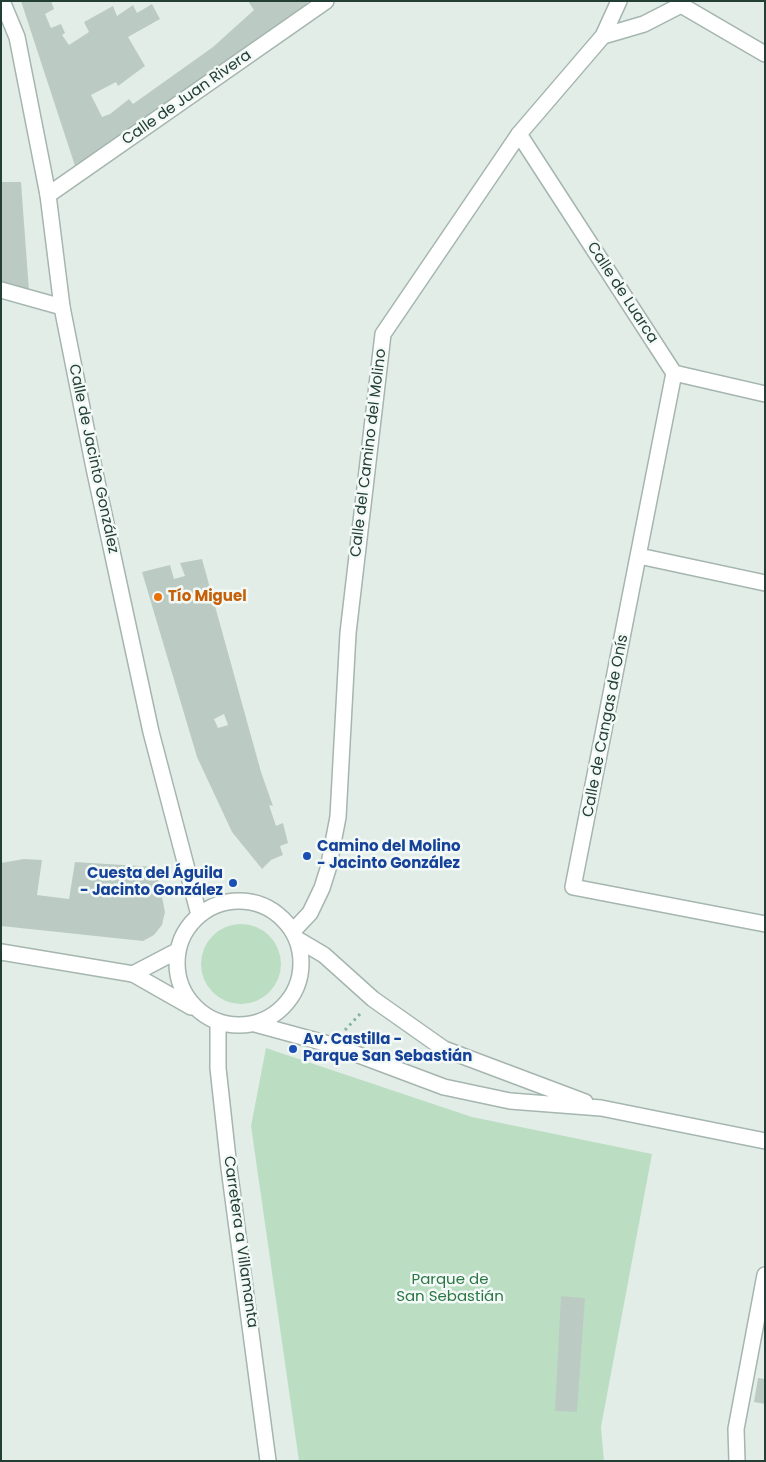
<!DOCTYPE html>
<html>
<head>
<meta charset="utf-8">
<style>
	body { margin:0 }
	#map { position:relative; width:766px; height:1462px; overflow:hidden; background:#e3ede8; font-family:Poppins,sans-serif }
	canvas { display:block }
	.frame { position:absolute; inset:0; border:2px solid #223e35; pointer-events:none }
</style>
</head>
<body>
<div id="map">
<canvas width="766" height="1462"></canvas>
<div class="frame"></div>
</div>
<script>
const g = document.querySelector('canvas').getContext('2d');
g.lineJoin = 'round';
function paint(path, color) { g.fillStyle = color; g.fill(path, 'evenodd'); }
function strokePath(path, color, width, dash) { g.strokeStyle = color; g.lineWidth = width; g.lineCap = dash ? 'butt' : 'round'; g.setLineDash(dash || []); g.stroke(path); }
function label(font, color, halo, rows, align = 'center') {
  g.font = font + ' Poppins,sans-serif'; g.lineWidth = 5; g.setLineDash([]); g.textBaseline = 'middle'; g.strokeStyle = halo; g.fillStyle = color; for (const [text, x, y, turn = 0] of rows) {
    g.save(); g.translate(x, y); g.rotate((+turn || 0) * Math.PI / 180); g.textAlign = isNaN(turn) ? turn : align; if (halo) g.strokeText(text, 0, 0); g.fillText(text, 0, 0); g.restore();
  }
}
const green = new Path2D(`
	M201 964a40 40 0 1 1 80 0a40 40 0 1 1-80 0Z
	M 266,1048 L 472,1117 L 652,1154 L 601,1427 L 604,1461 L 299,1461 L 251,1126 Z`);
const building = new Path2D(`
	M 21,1 L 51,1 L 54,9 L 45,14 L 51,28 L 61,24 L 65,33 L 62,35 L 69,45 L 89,32 L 84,22 L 113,6 L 117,16 L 133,5 L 137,13 L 152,4 L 160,19 L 128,37 L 145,66 L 118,86 L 116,82 L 91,95 L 102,117 L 110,114 L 129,99 L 133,104 L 213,47 L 254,10 L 248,1 L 306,1 L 309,5 L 76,169 Z
	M 1,182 L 21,182 L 29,291 L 1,283 Z
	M 202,559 L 261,772 L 273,806 L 269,805 L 276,826 L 283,823 L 288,843 L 280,846 L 283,855 L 271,860 L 262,869 L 232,832 L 197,757 L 142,572 L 170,565 L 174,579 L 185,576 L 180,563 ZM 224,714 L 228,725 L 218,728 L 214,719 Z
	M 24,859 L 42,860 L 37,895 L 69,899 L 75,862 L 156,867 L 165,912 L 162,925 L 154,935 L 143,941 L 1,926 L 1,863 Z
	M 561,1296 L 585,1298 L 577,1412 L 555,1411 Z
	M 758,1378 L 765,1379 L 765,1404 L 754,1402 Z`);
const path = new Path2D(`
	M 345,1030 L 360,1014`);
const minor = new Path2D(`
	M 681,5 L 765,54
	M 519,134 L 674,373 L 765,394
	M 48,195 L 326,1
	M 1,290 L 62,307
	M 674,373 L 573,887 L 765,924
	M 639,556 L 765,583
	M 1,952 L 133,974
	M 737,1461 L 736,1429 L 765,1275`);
const tertiary = new Path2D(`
	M 2,1 L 17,37 L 48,195 L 62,307 L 94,468 L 151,732 L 199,915
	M 603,36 L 644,24 L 681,5 L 682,1
	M177 963a62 62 0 1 1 124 0a62 62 0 1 1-124 0Z
	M 293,931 L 310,913 L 322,888 L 328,869 L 338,817 L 348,633 L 383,334 L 519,134 L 603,36 L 619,1
	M 297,939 L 324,955 L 373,999 L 444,1049 L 585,1102
	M 133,974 L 191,1007
	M 133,974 L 177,951
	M 218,1023 L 218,1068 L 229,1168 L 268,1461
	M 255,1024 L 332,1045 L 444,1087 L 510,1101 L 601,1108 L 765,1141`);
const markers = [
	[158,597,5,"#e8710a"],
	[307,856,5,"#1a4fb4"],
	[233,883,5,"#1a4fb4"],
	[293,1049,5,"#1a4fb4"]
];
const streetNames = [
	["Calle de Juan Rivera",187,98,-35],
	["Calle de Luarca",622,293,57],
	["Calle del Camino del Molino",369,453,-83],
	["Calle de Jacinto González",93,459,78],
	["Calle de Cangas de Onís",606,726,-79],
	["Carretera a Villamanta",240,1242,82]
];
const foodNames = [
	["Tío Miguel",168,597]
];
const transitNames = [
	["Camino del Molino",317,847],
	["- Jacinto González",317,864],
	["Cuesta del Águila",223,874,"right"],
	["- Jacinto González",223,891,"right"],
	["Av. Castilla -",303,1040],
	["Parque San Sebastián",303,1057]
];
const parkNames = [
	["Parque de",450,1280],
	["San Sebastián",450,1297]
];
paint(green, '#bbdec3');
paint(building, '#bbcbc3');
strokePath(minor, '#a5b5af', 18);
strokePath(tertiary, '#a5b5af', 18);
strokePath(path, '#82b1a0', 3, [2.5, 4]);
strokePath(minor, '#fff', 15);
strokePath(tertiary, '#fff', 15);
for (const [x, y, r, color] of markers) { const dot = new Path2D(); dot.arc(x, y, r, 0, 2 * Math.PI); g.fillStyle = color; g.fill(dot); strokePath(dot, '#f3f9f6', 2); }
label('15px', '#223e35', '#f3f9f6', streetNames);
label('bold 15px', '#c56008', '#f3f9f6', foodNames, 'left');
label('bold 15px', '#164399', '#f3f9f6', transitNames, 'left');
label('15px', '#2b7645', '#f3f9f6', parkNames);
</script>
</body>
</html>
